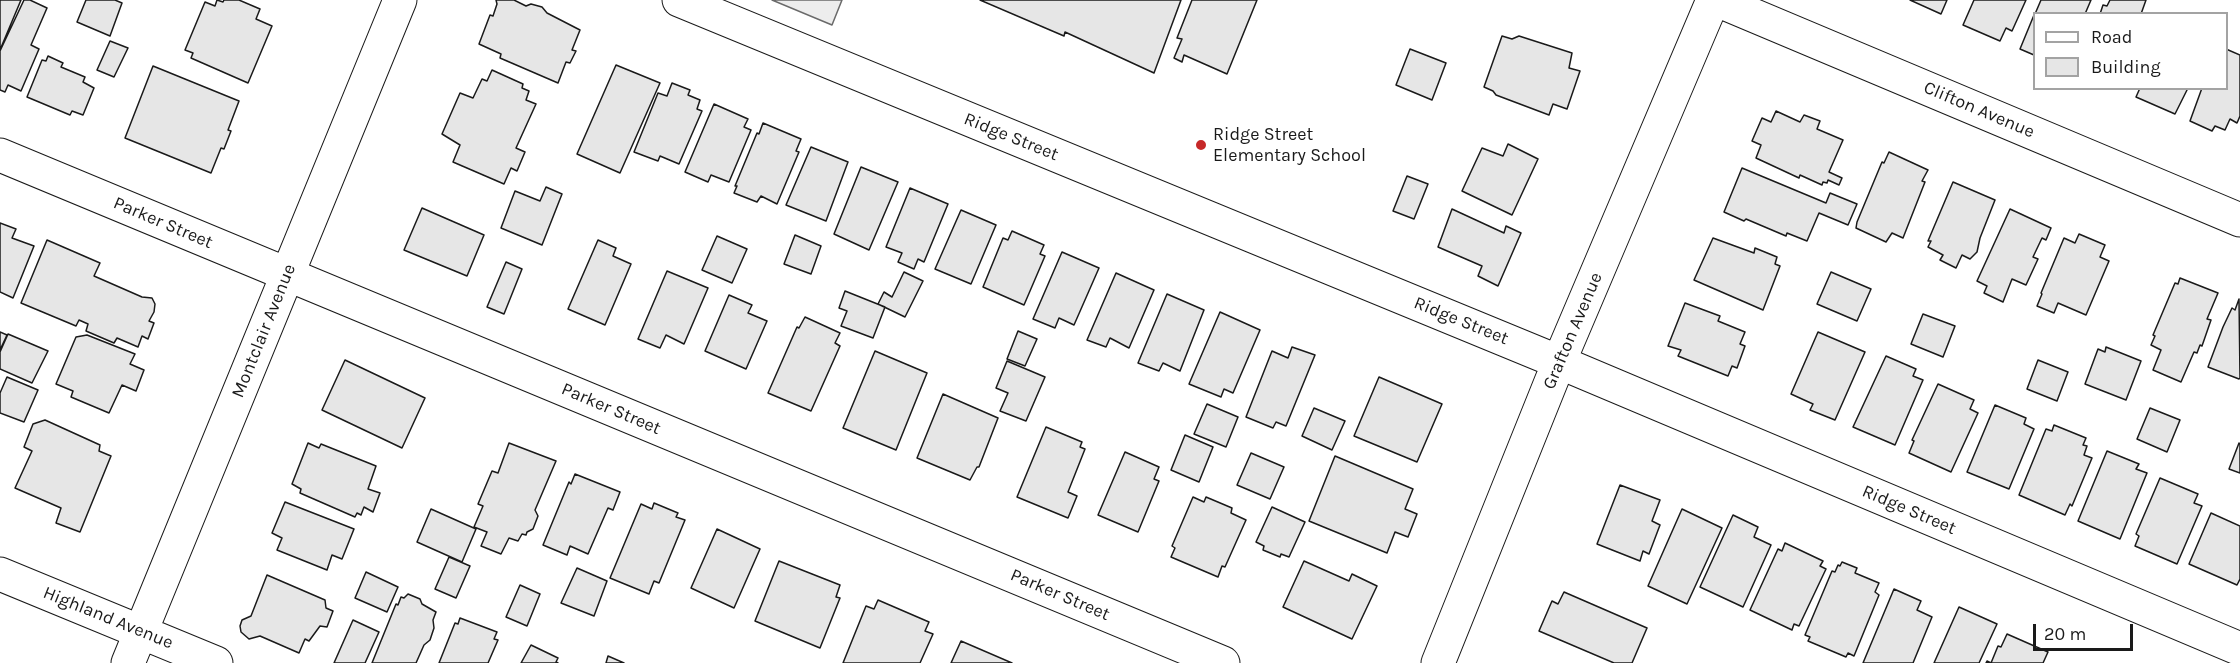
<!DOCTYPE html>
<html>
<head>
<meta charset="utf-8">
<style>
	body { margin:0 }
	#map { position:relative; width:2240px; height:663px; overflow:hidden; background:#fff; font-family:Karla,sans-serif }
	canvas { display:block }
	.legend { position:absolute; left:2033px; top:12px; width:195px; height:78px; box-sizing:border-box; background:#fff; border:2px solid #a3a3a3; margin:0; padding:8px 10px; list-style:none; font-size:18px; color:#1a1a1a }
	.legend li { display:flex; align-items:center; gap:12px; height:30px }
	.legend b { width:30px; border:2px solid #a3a3a3 }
	.scale { position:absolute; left:2033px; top:624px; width:100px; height:27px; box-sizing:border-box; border:3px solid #1a1a1a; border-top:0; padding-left:8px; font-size:18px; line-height:21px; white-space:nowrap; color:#1a1a1a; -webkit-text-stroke:4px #fff; paint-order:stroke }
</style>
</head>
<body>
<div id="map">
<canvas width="2240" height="663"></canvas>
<ul class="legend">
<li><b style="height:8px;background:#fff"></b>Road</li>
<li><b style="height:16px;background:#e6e6e6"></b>Building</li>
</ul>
<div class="scale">20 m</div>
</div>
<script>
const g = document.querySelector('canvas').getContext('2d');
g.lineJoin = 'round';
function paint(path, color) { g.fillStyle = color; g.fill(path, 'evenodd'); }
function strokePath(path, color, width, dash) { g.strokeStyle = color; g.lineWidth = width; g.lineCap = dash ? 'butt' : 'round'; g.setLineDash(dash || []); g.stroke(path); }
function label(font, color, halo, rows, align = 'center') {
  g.font = font + ' Karla,sans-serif'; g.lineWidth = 4.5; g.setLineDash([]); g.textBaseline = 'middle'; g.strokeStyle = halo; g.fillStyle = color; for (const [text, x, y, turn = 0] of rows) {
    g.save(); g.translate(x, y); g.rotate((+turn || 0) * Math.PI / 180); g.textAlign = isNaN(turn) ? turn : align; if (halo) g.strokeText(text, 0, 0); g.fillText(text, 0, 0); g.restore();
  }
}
const built = new Path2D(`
	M 772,0 L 842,0 L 832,25 Z`);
const building = new Path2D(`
	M 0,0 L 21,0 L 0,50 Z
	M 24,0 L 30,0 L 47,8 L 31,45 L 39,49 L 21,91 L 8,85 L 5,92 L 0,90 L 0,51 Z
	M 86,0 L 115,0 L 122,3 L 110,36 L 77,22 Z
	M 217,0 L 223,2 L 224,0 L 239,0 L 260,9 L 256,19 L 272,26 L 248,83 L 191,58 L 193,53 L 185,50 L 205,2 L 215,6 Z
	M 496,0 L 514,0 L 526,6 L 531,4 L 542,7 L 547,13 L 580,30 L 572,50 L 576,51 L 570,63 L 566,62 L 558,83 L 500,58 L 501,54 L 479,44 L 490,15 L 493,16 L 497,4 Z
	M 980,0 L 1181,0 L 1154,73 L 1065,32 L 1064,36 Z
	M 1192,0 L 1257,0 L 1227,74 L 1184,55 L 1182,62 L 1174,58 L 1182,39 L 1177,38 Z
	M 1910,0 L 1947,0 L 1941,14 Z
	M 1974,0 L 2026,0 L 2012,31 L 2006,28 L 2000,41 L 1963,25 Z
	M 2041,0 L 2091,0 L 2085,14 L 2035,14 Z
	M 2110,0 L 2146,0 L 2141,14 L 2100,14 L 2103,5 L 2107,6 Z
	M 2034,15 L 2034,55 L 2020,49 Z
	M 1502,36 L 1512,39 L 1519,36 L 1572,53 L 1569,68 L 1580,71 L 1567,109 L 1553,104 L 1549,115 L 1496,95 L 1493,91 L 1484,87 Z
	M 110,41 L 128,48 L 114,77 L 97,70 Z
	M 1410,49 L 1446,63 L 1432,100 L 1396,85 Z
	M 2226,49 L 2240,55 L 2240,116 L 2237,123 L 2230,119 L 2225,130 L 2215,126 L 2212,131 L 2190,121 L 2202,88 L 2226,88 Z
	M 48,56 L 63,63 L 61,67 L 85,77 L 83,82 L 94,88 L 83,115 L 72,111 L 70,115 L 27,97 L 42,60 L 46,61 Z
	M 616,65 L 660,83 L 620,173 L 577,154 Z
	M 153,66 L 239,101 L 228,130 L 231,131 L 224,149 L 221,148 L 211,173 L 125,138 Z
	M 492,70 L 523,84 L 522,88 L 529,91 L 526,100 L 536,104 L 516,148 L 525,152 L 517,171 L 511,168 L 504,184 L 453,162 L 460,145 L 442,134 L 460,93 L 473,98 L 482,79 L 487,81 Z
	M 672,83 L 690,90 L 688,95 L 700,100 L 697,109 L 702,111 L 679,164 L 660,156 L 658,161 L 634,152 L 658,93 L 667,96 Z
	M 2140,88 L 2188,88 L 2175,114 L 2136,97 Z
	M 714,104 L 748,119 L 744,127 L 751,130 L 729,182 L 711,175 L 708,182 L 685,172 Z
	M 1776,111 L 1800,122 L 1804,115 L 1820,121 L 1817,129 L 1843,140 L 1829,172 L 1842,178 L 1839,185 L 1828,180 L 1827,183 L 1823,182 L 1822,185 L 1800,175 L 1799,178 L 1756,158 L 1761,145 L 1752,141 L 1762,118 L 1771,122 Z
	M 763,123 L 801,139 L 796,151 L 799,152 L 777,204 L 761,196 L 757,202 L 734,193 L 737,186 L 735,186 L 757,133 L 759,134 Z
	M 1508,144 L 1538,159 L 1512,215 L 1462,191 L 1482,148 L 1503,156 Z
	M 811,147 L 848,162 L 826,221 L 786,205 Z
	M 1889,152 L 1928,170 L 1922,181 L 1925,182 L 1903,238 L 1892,233 L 1886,242 L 1856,228 L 1857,222 L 1882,162 L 1884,163 Z
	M 861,167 L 898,182 L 869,250 L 834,234 Z
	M 1742,168 L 1826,203 L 1830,193 L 1857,204 L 1848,225 L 1819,213 L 1807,241 L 1787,233 L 1786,236 L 1746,219 L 1744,221 L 1724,212 Z
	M 1407,176 L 1428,184 L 1414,219 L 1393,211 Z
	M 1953,182 L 1995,200 L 1980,238 L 1977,252 L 1970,259 L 1962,255 L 1956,268 L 1940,260 L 1943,255 L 1928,247 L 1931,241 L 1928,241 Z
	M 546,187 L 562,194 L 542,245 L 501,228 L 515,191 L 540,201 Z
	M 910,188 L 948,204 L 924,262 L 918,259 L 914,269 L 898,262 L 902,253 L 886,247 Z
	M 422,208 L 484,235 L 467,276 L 404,250 Z
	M 1452,209 L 1504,233 L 1506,226 L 1521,233 L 1498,286 L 1478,276 L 1482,266 L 1438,247 Z
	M 2010,209 L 2051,228 L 2046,240 L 2042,238 L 2033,257 L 2038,259 L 2026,285 L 2012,279 L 2003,302 L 1984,293 L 1987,286 L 1977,281 Z
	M 961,210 L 996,225 L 971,284 L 935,269 Z
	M 0,223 L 16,229 L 12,238 L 34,246 L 13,298 L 0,292 Z
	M 1012,231 L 1044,245 L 1040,254 L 1045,256 L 1024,305 L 983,287 L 1003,238 L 1008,240 Z
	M 2079,234 L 2105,245 L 2100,257 L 2109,261 L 2086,315 L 2058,303 L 2054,313 L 2037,306 L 2042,294 L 2041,293 L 2064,238 L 2075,243 Z
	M 795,235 L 821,246 L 811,274 L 784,264 Z
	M 717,236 L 747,249 L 732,283 L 702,270 Z
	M 1713,238 L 1754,253 L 1755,248 L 1777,257 L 1775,264 L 1780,266 L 1763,310 L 1694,280 Z
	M 47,240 L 100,263 L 94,276 L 142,297 L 152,298 L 155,304 L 154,312 L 149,321 L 154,323 L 148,339 L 142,336 L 138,347 L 117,338 L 114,343 L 86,331 L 88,324 L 79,320 L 76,326 L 21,303 Z
	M 598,240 L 616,248 L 613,256 L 631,264 L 605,325 L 568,309 Z
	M 1062,252 L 1099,268 L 1074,325 L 1059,318 L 1055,328 L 1033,319 Z
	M 506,262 L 522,269 L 504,314 L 487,307 Z
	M 667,271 L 708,288 L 684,344 L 666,335 L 660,348 L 638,339 Z
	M 904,272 L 923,281 L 905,317 L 878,304 L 884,292 L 892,297 Z
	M 1831,272 L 1871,289 L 1857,321 L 1817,304 Z
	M 1116,273 L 1154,290 L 1129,348 L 1110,338 L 1106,347 L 1087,340 Z
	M 2180,278 L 2218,293 L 2207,319 L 2211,320 L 2202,346 L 2200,345 L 2197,353 L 2194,352 L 2181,382 L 2153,370 L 2161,350 L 2151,345 L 2155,336 L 2153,335 L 2175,283 L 2178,284 Z
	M 845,291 L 885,307 L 873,338 L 841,326 L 847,311 L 839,308 Z
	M 1167,294 L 1204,310 L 1180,371 L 1163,363 L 1159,371 L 1138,363 Z
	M 729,295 L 752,305 L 748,313 L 767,321 L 746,369 L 705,351 Z
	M 2239,299 L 2240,378 L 2239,379 L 2208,367 L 2223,327 L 2232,308 L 2235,310 Z
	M 1685,303 L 1720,316 L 1718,321 L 1745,332 L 1740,344 L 1745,346 L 1737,368 L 1732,366 L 1728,376 L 1678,356 L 1681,350 L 1668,346 Z
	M 1220,312 L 1260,330 L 1233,393 L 1224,389 L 1221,397 L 1189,384 Z
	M 1923,314 L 1955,326 L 1943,357 L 1911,344 Z
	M 805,317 L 840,333 L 835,343 L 840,346 L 811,411 L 768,393 L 797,327 L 799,328 Z
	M 1018,331 L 1037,339 L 1025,366 L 1007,359 Z
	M 0,332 L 7,335 L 0,350 Z
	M 1818,332 L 1865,352 L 1835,420 L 1810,410 L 1813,404 L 1791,394 Z
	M 8,334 L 48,351 L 32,383 L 0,369 L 0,352 Z
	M 87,335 L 135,354 L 130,364 L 144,370 L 136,391 L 122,385 L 109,413 L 71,397 L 73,391 L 56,384 L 76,337 Z
	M 1292,347 L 1315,355 L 1286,426 L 1276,422 L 1273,428 L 1246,417 L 1272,351 L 1288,358 Z
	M 2106,347 L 2141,361 L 2126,400 L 2085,384 L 2098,349 L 2105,352 Z
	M 875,351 L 927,373 L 896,450 L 843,428 Z
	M 1886,356 L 1916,369 L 1913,376 L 1923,380 L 1895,445 L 1853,427 Z
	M 345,360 L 425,398 L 402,448 L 322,410 Z
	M 2038,360 L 2068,372 L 2057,401 L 2027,389 Z
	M 1007,361 L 1045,377 L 1026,421 L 1000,411 L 1008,393 L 996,388 Z
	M 7,377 L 38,390 L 24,422 L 0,413 L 0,393 Z
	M 1379,377 L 1442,404 L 1417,462 L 1354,436 Z
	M 1938,384 L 1974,400 L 1970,409 L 1978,413 L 1951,472 L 1909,453 L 1914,441 L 1912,440 Z
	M 943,394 L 998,418 L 979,467 L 977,467 L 970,480 L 917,458 Z
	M 1207,404 L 1238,417 L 1226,447 L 1194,434 Z
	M 1995,405 L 2026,418 L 2024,424 L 2034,429 L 2009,489 L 1967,472 Z
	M 1314,408 L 1345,421 L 1332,450 L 1302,436 Z
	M 2150,408 L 2180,420 L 2167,452 L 2137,439 Z
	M 45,420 L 100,445 L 99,451 L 111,456 L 80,532 L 56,523 L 61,508 L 15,488 L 32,451 L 24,447 L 33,424 Z
	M 2054,425 L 2086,438 L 2083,445 L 2087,446 L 2084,455 L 2092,458 L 2072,506 L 2070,504 L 2065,515 L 2019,495 L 2046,429 L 2052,431 Z
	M 1046,427 L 1082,442 L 1080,447 L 1085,449 L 1068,492 L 1077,496 L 1068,518 L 1017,497 Z
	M 1185,435 L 1213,447 L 1199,482 L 1171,470 Z
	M 308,443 L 319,448 L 321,444 L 376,466 L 368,489 L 380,493 L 373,512 L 364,507 L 361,515 L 357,513 L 355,517 L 300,493 L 301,489 L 292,484 Z
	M 509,443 L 556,461 L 535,510 L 538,516 L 533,529 L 527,532 L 526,535 L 522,534 L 518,541 L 509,538 L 501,554 L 481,546 L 487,532 L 474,527 L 483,506 L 478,504 L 492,471 L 498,473 Z
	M 2239,443 L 2240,444 L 2240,473 L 2229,469 Z
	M 2107,451 L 2139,464 L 2136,469 L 2147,473 L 2120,539 L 2078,521 Z
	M 1125,452 L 1159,467 L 1154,479 L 1159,481 L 1138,532 L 1098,515 Z
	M 1251,453 L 1284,467 L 1270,499 L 1237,485 Z
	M 1335,456 L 1413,489 L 1405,509 L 1417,514 L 1408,537 L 1395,532 L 1387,553 L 1309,521 Z
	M 575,474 L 620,492 L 613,510 L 608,508 L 588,554 L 570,546 L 567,555 L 543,545 L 569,482 L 571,484 Z
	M 2160,478 L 2198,494 L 2194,503 L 2202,506 L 2177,564 L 2135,546 L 2139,536 L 2136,534 Z
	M 1620,485 L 1660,500 L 1652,521 L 1660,525 L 1649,554 L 1643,551 L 1640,561 L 1597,544 Z
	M 1193,497 L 1204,502 L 1206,497 L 1232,508 L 1231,513 L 1246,520 L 1225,567 L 1222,566 L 1218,577 L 1171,557 L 1175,548 L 1172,546 Z
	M 285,502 L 354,529 L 342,559 L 332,555 L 327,570 L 277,550 L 282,538 L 272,533 Z
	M 654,503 L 678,513 L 676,517 L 685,520 L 659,583 L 654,581 L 649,594 L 610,578 L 641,504 L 652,509 Z
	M 1272,507 L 1305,522 L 1289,557 L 1281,554 L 1280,557 L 1263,550 L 1264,546 L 1256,542 Z
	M 431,509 L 476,529 L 462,562 L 417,542 Z
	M 1682,509 L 1722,528 L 1687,604 L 1648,586 Z
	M 2211,513 L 2240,526 L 2240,579 L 2237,585 L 2189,564 Z
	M 1733,515 L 1758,527 L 1754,537 L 1771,545 L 1743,607 L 1700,587 Z
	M 717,529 L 760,549 L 734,608 L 691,588 Z
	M 1785,543 L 1823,561 L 1820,566 L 1826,569 L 1799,626 L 1794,624 L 1792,630 L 1750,610 L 1778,549 L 1782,551 Z
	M 449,557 L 470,566 L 456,598 L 435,589 Z
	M 779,561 L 840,585 L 836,597 L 840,598 L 820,648 L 755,621 Z
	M 1304,561 L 1349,581 L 1352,574 L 1377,586 L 1352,639 L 1283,607 Z
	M 1842,562 L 1857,568 L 1855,573 L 1879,583 L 1875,592 L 1879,595 L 1854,656 L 1848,653 L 1846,657 L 1808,641 L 1810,637 L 1805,635 L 1832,571 L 1835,572 L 1838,565 L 1840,566 Z
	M 577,568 L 607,581 L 594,616 L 561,603 Z
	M 366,572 L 398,587 L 387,612 L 355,598 Z
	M 267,575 L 325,600 L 326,608 L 333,611 L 327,627 L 320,626 L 309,641 L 305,639 L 299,653 L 260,636 L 249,639 L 241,632 L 240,626 L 242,620 L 251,616 Z
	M 520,585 L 540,594 L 527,626 L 506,617 Z
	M 1894,589 L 1921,601 L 1917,610 L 1932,617 L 1913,663 L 1863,663 Z
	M 1564,592 L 1647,628 L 1632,663 L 1614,663 L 1539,631 L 1552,601 L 1558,604 Z
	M 408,594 L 420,599 L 422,604 L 436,612 L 433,620 L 434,628 L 430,640 L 424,645 L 416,663 L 372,663 L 396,604 L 398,605 L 401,597 L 404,598 Z
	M 878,600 L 929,622 L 925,631 L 933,634 L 920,663 L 843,663 L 866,606 L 874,609 Z
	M 1959,607 L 1997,624 L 1979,663 L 1934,663 Z
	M 460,618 L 497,632 L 494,639 L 498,640 L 488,663 L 439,663 L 455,623 L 458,624 Z
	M 353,620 L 379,632 L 365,663 L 334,663 Z
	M 2007,634 L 2048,652 L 2043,663 L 1986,663 L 1987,661 L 1991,663 L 1998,646 L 2001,647 Z
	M 961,641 L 1012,663 L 951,663 Z
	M 531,645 L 558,658 L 556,662 L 558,663 L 521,663 Z
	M 608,656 L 624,663 L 606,663 Z`);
const minor = new Path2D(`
	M 679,0 L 1559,362 L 2240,649
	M 1717,0 L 2240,220
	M 0,155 L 1223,663
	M 0,574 L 216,663
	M 128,663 L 400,0
	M 1438,663 L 1559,362 L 1713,0`);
const markers = [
	[1201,145,6,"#c62828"]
];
const streetNames = [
	["Clifton Avenue",1979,110,23],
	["Ridge Street",1011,137,22],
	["Parker Street",163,223,23],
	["Ridge Street",1461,321,22],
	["Montclair Avenue",264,331,-68],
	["Grafton Avenue",1573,331,-67],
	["Parker Street",611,409,23],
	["Ridge Street",1909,510,23],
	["Parker Street",1060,595,23],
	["Highland Avenue",108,618,22]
];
const poiNames = [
	["Ridge Street",1213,135],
	["Elementary School",1213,156]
];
paint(built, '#ededed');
strokePath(built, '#6a6a6a', 1.5);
paint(building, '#e6e6e6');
strokePath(building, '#1a1a1a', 1.5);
strokePath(minor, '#1a1a1a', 35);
strokePath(minor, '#fff', 33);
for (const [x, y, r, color] of markers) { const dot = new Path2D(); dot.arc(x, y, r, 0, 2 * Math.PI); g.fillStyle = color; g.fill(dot); strokePath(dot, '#fff', 2); }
label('18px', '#1a1a1a', '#fff', streetNames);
label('18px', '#1a1a1a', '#fff', poiNames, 'left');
</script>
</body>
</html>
